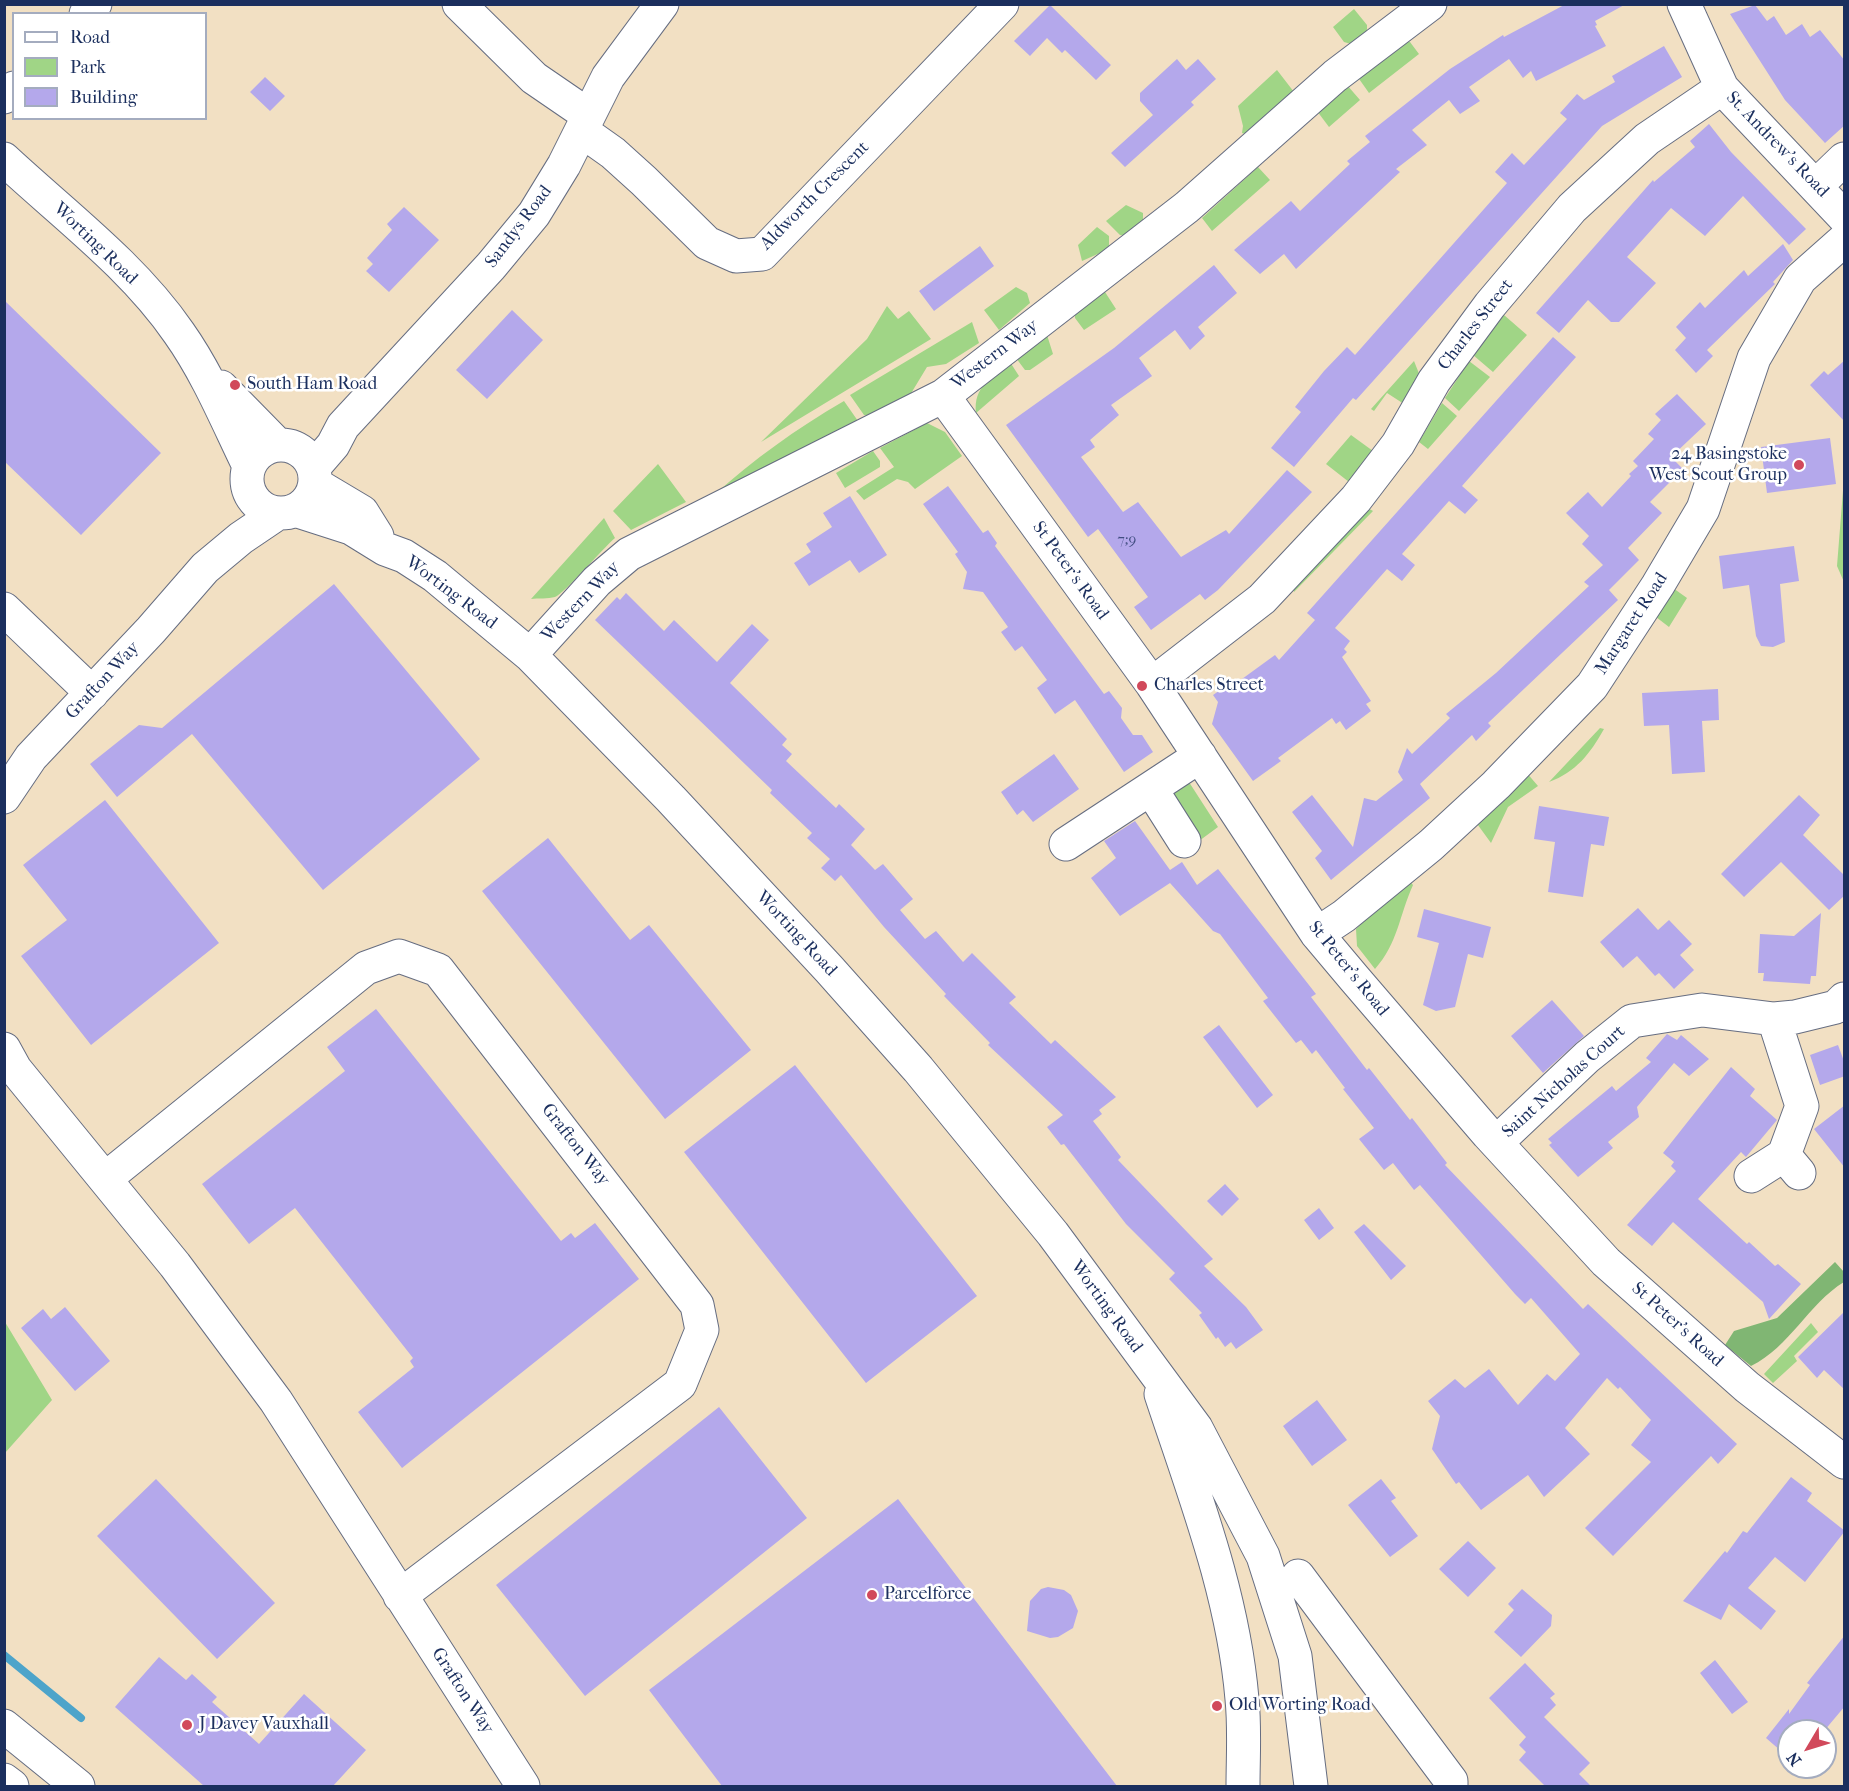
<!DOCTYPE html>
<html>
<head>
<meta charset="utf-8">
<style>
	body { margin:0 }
	#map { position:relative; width:1849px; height:1791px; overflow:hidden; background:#f2e0c3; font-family:"IM FELL French Canon",serif }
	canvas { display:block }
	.frame { position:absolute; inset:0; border:6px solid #1b2f5e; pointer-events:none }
	.legend { position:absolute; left:12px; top:12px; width:195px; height:108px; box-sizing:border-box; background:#fff; border:2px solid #a4acbf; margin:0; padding:8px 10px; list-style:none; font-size:18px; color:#1b2f5e }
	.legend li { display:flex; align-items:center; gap:12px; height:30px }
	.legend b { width:30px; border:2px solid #a4acbf }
	.north { position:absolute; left:1777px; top:1719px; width:60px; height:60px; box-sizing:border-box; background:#fff; border:2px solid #a4acbf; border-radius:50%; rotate:232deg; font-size:16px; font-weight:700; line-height:24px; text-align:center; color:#1b2f5e }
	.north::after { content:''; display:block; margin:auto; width:21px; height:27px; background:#d1495b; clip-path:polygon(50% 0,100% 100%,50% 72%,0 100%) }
</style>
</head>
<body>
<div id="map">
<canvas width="1849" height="1791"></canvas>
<div class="frame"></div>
<ul class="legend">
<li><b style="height:8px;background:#fff"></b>Road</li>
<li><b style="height:16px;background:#a0d586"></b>Park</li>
<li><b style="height:16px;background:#b4a8eb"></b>Building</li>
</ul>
<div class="north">N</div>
</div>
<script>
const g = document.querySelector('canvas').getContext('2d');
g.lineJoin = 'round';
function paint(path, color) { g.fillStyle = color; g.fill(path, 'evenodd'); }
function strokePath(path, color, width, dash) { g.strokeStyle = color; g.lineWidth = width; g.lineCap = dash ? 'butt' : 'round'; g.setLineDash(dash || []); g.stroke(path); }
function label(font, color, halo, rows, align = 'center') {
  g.font = font + ' "IM FELL French Canon",serif'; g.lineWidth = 5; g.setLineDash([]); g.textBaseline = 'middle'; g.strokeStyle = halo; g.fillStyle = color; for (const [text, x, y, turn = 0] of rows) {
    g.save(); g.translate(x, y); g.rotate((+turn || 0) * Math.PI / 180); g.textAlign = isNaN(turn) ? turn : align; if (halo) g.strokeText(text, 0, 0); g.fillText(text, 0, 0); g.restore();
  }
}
const green = new Path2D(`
	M 1354,9 L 1367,25 L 1367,31 L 1351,44 L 1344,42 L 1333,27 Z
	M 1404,40 L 1410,42 L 1419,54 L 1369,93 L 1357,76 Z
	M 1277,70 L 1294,92 L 1249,135 L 1242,133 L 1243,126 L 1238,106 Z
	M 1347,85 L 1360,100 L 1329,127 L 1317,111 Z
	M 1258,167 L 1270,180 L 1212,231 L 1202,218 Z
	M 1126,205 L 1143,213 L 1143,226 L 1128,236 L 1120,235 L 1106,221 Z
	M 1097,227 L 1109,236 L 1109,249 L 1082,261 L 1078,245 Z
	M 1016,287 L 1027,293 L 1030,303 L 999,330 L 984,310 Z
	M 1105,292 L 1116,309 L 1084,330 L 1075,318 L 1075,313 Z
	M 887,306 L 898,319 L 909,311 L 931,339 L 761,442 L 867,339 Z
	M 1504,315 L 1527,335 L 1493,372 L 1473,355 Z
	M 972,322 L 979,343 L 946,364 L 927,367 L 907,400 L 871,416 L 864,415 L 850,395 Z
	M 1047,335 L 1053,354 L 1030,370 L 1025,370 L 1016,358 Z
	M 1414,361 L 1420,376 L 1404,404 L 1387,393 L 1374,411 L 1371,409 Z
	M 1469,361 L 1490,377 L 1459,411 L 1445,398 Z
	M 1010,362 L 1019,376 L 976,413 C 973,387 992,376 1010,362 Z
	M 844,401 L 858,421 L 713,496 C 754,459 796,429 844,401 Z
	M 1442,403 L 1457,416 L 1428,449 L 1419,442 Z
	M 927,423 L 945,432 L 962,456 L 915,489 L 908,482 L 897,479 L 864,500 L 856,491 L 894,467 L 880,448 Z
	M 1351,435 L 1373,451 L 1349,482 L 1326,464 Z
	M 873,451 L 880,461 L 880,467 L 845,488 L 836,473 Z
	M 658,464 L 686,502 L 631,530 L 613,511 Z
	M 1844,478 L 1844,582 L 1837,566 Z
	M 1366,507 L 1373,511 L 1294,592 L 1293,588 Z
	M 604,518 L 615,538 C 603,548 564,594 555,597 C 548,599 538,598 531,599 Z
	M 1673,588 L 1687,598 L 1669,627 L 1656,617 Z
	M 1600,728 L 1604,729 C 1590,754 1576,772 1549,782 Z
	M 1526,772 L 1538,786 L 1508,807 L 1491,843 L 1475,821 Z
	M 1187,779 L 1218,827 L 1199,841 L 1172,796 L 1174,788 Z
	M 1407,878 L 1413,885 C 1399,916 1398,943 1375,969 L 1357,946 L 1356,929 Z
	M 5,1322 L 52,1400 L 5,1453 Z
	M 1811,1323 L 1818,1332 L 1794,1356 L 1797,1361 L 1773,1383 L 1764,1374 Z`);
const forest = new Path2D(`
	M 1835,1262 L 1844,1272 L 1844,1282 C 1808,1304 1790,1347 1751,1366 L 1725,1345 L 1734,1331 L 1777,1318 Z`);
const stream = new Path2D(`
	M 4,1655 L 81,1718`);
const building = new Path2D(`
	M 1566,4 L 1626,4 L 1595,21 L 1597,25 L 1595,26 L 1606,46 L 1536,81 L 1531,71 L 1523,78 L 1509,59 L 1469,87 L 1480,101 L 1460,114 L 1449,100 L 1412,130 L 1427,145 L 1396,169 L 1400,172 L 1296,269 L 1284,254 L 1260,274 L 1234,250 L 1291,201 L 1300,211 L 1350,164 L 1347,161 L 1370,142 L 1365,136 L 1450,69 L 1503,35 L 1504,37 Z
	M 1050,5 L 1111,65 L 1096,80 L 1065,50 L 1062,53 L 1047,38 L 1030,56 L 1014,41 Z
	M 1755,5 L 1767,21 L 1774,16 L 1786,35 L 1802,24 L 1810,37 L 1820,30 L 1845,61 L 1845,125 L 1825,143 L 1785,100 L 1730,14 Z
	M 1664,46 L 1682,77 L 1602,126 L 1356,400 L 1353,398 L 1294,467 L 1271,448 L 1301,412 L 1295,407 L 1324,371 L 1347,347 L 1355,355 L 1507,183 L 1495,172 L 1512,153 L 1524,165 L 1567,119 L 1560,113 L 1577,94 L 1584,100 L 1615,82 L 1612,76 Z
	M 1177,59 L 1186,70 L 1198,59 L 1216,79 L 1191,102 L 1194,105 L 1125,167 L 1111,153 L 1153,115 L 1140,101 L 1140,93 Z
	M 265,77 L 285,96 L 270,111 L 250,92 Z
	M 1709,124 L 1731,152 L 1806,229 L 1789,245 L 1743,196 L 1705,236 L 1671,208 L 1627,257 L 1656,283 L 1619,322 L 1611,322 L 1588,300 L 1559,333 L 1536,313 L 1653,180 L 1654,182 L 1695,147 L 1690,141 Z
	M 404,207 L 439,240 L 389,292 L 366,271 L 373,264 L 367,258 L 392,230 L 387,224 Z
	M 1783,244 L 1793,260 L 1773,282 L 1775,284 L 1707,350 L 1713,356 L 1696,373 L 1675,350 L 1686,338 L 1676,327 L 1700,302 L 1705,308 L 1744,270 L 1748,276 Z
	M 980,246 L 994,266 L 934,311 L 919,291 Z
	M 1214,265 L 1237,293 L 1198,327 L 1205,336 L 1190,350 L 1175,330 L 1139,358 L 1152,376 L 1111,405 L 1119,415 L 1090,440 L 1095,447 L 1081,457 L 1123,512 L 1138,502 L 1181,557 L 1226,530 L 1229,534 L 1287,470 L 1312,492 L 1218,590 L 1205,600 L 1200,594 L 1151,630 L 1134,607 L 1148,597 L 1098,529 L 1088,537 L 1006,425 L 1114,348 Z
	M 4,300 L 161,453 L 81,535 L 4,461 Z
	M 512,310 L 543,340 L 487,399 L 456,370 Z
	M 1553,337 L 1576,357 L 1462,486 L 1478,500 L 1465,514 L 1449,501 L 1402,554 L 1415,565 L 1402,581 L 1387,569 L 1335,628 L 1350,641 L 1344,649 L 1347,652 L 1342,657 L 1371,701 L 1366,704 L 1371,711 L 1346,730 L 1340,721 L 1336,724 L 1332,718 L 1278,758 L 1281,761 L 1253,781 L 1212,724 L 1218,702 L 1213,695 L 1229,684 L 1231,687 L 1275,655 L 1279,660 L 1315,620 L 1307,613 Z
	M 1845,360 L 1845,422 L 1810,385 L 1824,371 L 1828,375 Z
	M 1677,394 L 1706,424 L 1671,457 L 1683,469 L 1650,502 L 1662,513 L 1628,548 L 1639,560 L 1609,590 L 1618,600 L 1488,723 L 1491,726 L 1476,741 L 1472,735 L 1420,784 L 1430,798 L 1331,880 L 1315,858 L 1322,851 L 1292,812 L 1312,795 L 1353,847 L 1364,798 L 1376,801 L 1403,780 L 1398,772 L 1407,748 L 1412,754 L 1450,718 L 1446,714 L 1496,673 L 1589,586 L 1584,582 L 1603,565 L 1582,544 L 1589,536 L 1566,513 L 1588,492 L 1602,507 L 1631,476 L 1629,474 L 1638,466 L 1633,461 L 1654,439 L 1648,434 L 1661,420 L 1655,414 Z
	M 1830,438 L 1836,484 L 1767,493 L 1761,447 Z
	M 948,486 L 983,533 L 988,530 L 997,543 L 995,546 L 1104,694 L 1109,691 L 1122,708 L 1121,718 L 1133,735 L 1142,735 L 1153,752 L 1124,772 L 1075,700 L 1055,714 L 1037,688 L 1047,680 L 1022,646 L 1015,651 L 1001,632 L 1008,627 L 983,592 L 963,589 L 967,572 L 955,554 L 958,552 L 923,504 Z
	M 850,496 L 887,555 L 859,573 L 850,560 L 809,586 L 794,563 L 811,552 L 806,544 L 832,527 L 823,513 Z
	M 1794,546 L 1799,581 L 1780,584 L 1785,642 L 1773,647 L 1761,646 L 1756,636 L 1749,585 L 1723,589 L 1719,556 Z
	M 334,584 L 480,759 L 323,890 L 192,734 L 117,797 L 90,764 L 139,725 L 162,728 Z
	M 626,593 L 664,631 L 674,620 L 717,662 L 752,624 L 769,640 L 730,683 L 787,739 L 782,745 L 792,754 L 786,761 L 836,808 L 839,804 L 865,829 L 851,845 L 875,870 L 883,864 L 913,899 L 900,910 L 925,939 L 936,931 L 963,962 L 972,953 L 1016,997 L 1009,1003 L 1051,1044 L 1055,1040 L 1116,1097 L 1099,1110 L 1102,1114 L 1093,1121 L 1121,1157 L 1118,1160 L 1213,1259 L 1204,1266 L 1246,1307 L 1263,1330 L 1236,1349 L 1231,1342 L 1225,1347 L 1218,1337 L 1216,1339 L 1199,1315 L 1202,1313 L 1169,1279 L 1175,1273 L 1126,1224 L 1064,1144 L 1061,1145 L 1047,1127 L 1063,1115 L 988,1045 L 990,1043 L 944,996 L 946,994 L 884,927 L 841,875 L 835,881 L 821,868 L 830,859 L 807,838 L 812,833 L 770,793 L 772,790 L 595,620 L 617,597 L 620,600 Z
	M 1718,689 L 1719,720 L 1702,721 L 1705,772 L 1672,774 L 1669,725 L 1644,726 L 1642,693 Z
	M 1054,754 L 1079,789 L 1033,822 L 1023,810 L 1017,815 L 1001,792 Z
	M 1799,795 L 1820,815 L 1803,835 L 1845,876 L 1845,895 L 1829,910 L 1781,862 L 1744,897 L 1721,874 Z
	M 105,800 L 219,943 L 91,1045 L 21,956 L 67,920 L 23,865 Z
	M 1539,806 L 1609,817 L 1604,846 L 1591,844 L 1583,897 L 1548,892 L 1555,842 L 1534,839 Z
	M 1135,821 L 1170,870 L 1182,862 L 1197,885 L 1218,869 L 1316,994 L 1311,997 L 1367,1070 L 1369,1068 L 1410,1120 L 1412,1118 L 1447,1163 L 1445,1165 L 1583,1309 L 1588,1304 L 1737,1444 L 1718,1464 L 1711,1456 L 1613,1556 L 1585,1528 L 1651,1462 L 1631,1445 L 1651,1420 L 1620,1387 L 1618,1389 L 1607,1378 L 1565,1428 L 1590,1454 L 1544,1497 L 1528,1475 L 1481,1510 L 1459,1482 L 1456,1484 L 1432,1449 L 1440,1416 L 1428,1401 L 1455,1379 L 1465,1388 L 1489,1369 L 1518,1405 L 1547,1374 L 1555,1381 L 1580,1354 L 1531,1298 L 1525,1304 L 1515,1294 L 1420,1185 L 1414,1190 L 1393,1163 L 1384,1170 L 1359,1139 L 1374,1128 L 1343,1089 L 1345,1088 L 1316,1050 L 1312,1054 L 1301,1040 L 1296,1043 L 1263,1001 L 1268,998 L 1220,934 L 1213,931 L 1170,883 L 1120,916 L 1091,878 L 1116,858 L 1104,841 Z
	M 548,838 L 630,940 L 649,925 L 751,1050 L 665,1119 L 482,891 Z
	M 1638,908 L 1658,930 L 1669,920 L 1692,944 L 1680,955 L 1694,970 L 1674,989 L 1659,973 L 1655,976 L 1637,956 L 1623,968 L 1600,942 Z
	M 1424,909 L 1491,927 L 1483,958 L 1468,954 L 1455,1007 L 1436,1011 L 1423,1005 L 1439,943 L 1417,937 Z
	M 1821,913 L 1816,976 L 1811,976 L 1810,984 L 1763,981 L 1764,973 L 1758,973 L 1760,934 L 1794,936 Z
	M 1552,1000 L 1584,1036 L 1543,1073 L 1511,1036 Z
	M 376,1009 L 561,1241 L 571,1233 L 575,1238 L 595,1223 L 639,1279 L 402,1468 L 358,1412 L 414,1367 L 410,1361 L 413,1358 L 295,1208 L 249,1244 L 202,1184 L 345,1071 L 327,1047 Z
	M 1219,1025 L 1273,1095 L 1257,1108 L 1203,1037 Z
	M 1667,1034 L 1677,1040 L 1681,1035 L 1709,1059 L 1689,1076 L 1674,1063 L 1637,1107 L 1639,1117 L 1608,1142 L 1613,1148 L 1578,1177 L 1549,1145 L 1552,1143 L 1548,1139 L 1612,1086 L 1616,1091 L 1651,1062 L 1646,1058 Z
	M 1838,1045 L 1845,1064 L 1845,1076 L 1820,1085 L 1810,1055 Z
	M 795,1065 L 977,1296 L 866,1383 L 684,1152 Z
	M 1731,1067 L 1755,1089 L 1750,1096 L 1777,1120 L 1746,1157 L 1741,1152 L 1698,1199 L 1747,1244 L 1749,1242 L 1775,1266 L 1778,1264 L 1801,1284 L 1769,1319 L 1763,1302 L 1673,1222 L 1652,1246 L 1627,1225 L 1676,1171 L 1671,1166 L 1674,1162 L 1663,1153 Z
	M 1845,1105 L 1845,1168 L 1814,1129 Z
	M 1225,1184 L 1239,1199 L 1222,1216 L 1207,1201 Z
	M 1319,1208 L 1334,1228 L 1319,1240 L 1304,1220 Z
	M 1364,1224 L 1406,1266 L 1391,1280 L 1354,1232 Z
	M 65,1307 L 110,1361 L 75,1391 L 21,1328 L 43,1309 L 51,1319 Z
	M 1845,1311 L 1845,1390 L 1824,1370 L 1817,1378 L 1798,1357 Z
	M 1317,1400 L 1347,1440 L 1312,1466 L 1283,1426 Z
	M 719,1407 L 807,1518 L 585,1696 L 496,1585 Z
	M 1791,1477 L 1812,1493 L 1807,1501 L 1845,1531 L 1805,1582 L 1775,1557 L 1748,1588 L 1776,1611 L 1761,1630 L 1729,1604 L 1721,1620 L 1683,1601 L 1725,1551 L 1727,1553 L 1743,1531 L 1747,1533 Z
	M 156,1479 L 275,1603 L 217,1659 L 97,1536 Z
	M 1381,1479 L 1396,1498 L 1391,1501 L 1418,1536 L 1390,1557 L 1348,1505 Z
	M 898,1499 L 1039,1684 L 1117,1786 L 722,1786 L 649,1690 Z
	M 1468,1541 L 1496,1568 L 1468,1597 L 1439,1569 Z
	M 1048,1587 L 1064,1590 L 1071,1595 L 1078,1611 L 1073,1628 L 1058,1637 L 1050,1638 L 1027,1631 L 1030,1601 L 1041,1589 Z
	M 1522,1589 L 1552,1615 L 1551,1626 L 1521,1657 L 1494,1632 L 1514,1610 L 1508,1604 Z
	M 1845,1635 L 1845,1706 L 1824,1731 L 1789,1731 L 1789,1758 L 1766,1738 L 1789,1709 L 1789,1714 L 1810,1685 L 1807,1683 Z
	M 159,1657 L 186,1680 L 192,1674 L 217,1697 L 212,1702 L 259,1744 L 304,1694 L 366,1750 L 333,1786 L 204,1786 L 115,1707 Z
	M 1715,1660 L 1748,1702 L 1732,1714 L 1700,1673 Z
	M 1525,1663 L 1555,1694 L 1550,1698 L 1556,1705 L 1544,1717 L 1590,1763 L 1579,1774 L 1591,1786 L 1545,1786 L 1519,1760 L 1526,1752 L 1519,1745 L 1526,1737 L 1489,1698 Z`);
const minor = new Path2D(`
	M 459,4 L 534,78 L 588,115
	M 1684,4 L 1722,88 L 1844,217
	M 86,14 L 95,4
	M 4,97 L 14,88
	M 582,131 L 613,153 L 644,181 L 707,243 L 736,256 L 762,254 L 1002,4
	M 4,159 C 63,214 133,266 179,333 C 208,374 227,421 249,466
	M 1816,186 L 1844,159
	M 221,387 L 277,444
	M 943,396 L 1152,684 L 1317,934 L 1354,978 L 1488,1134 L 1606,1262 L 1747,1387 L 1844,1462
	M247 479a34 34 0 1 1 68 0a34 34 0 1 1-68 0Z
	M 314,467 L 333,445 L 343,426 L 491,266 L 534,214 L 564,165 L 608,77 L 662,4
	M 315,484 L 362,512 L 377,536
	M 295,510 L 351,528 L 385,549 L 404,556 L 435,576 L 530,655 L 671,799 L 829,969 L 918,1069 L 1053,1234 L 1196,1428 L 1263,1556 L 1295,1656 L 1311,1786
	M 4,609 L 92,693
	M 530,655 L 597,581 L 629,554 L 943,396 L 1187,207 L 1335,76 L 1430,4
	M 1152,684 L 1262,599 L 1356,499 L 1398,444 L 1434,381 L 1490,305 L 1572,208 L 1647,139 L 1722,88
	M 1151,789 L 1184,841
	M 4,797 L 31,757 L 151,630 L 205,568 L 241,538 L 278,513
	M 1066,844 L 1200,756
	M 1317,934 L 1344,916 L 1431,845 L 1496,785 L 1592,686 L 1658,585 L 1703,509 L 1754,358 L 1800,279 L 1844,240
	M 1774,1019 L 1802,1106 L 1784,1155
	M 4,1049 L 15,1069 L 175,1265 L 276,1401 L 523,1786
	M 1497,1142 L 1587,1057 L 1632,1021 L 1702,1010 L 1774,1019 L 1795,1017 L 1836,1007 L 1844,999
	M 1751,1176 L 1784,1155 L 1799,1173
	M 105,1179 L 366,968 L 399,956 L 438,970 L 697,1305 L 702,1330 L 680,1384 L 400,1596
	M 1161,1394 C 1194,1494 1233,1593 1242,1699 C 1245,1728 1243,1758 1243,1786
	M 1298,1576 L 1451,1781 L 1451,1786`);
const major = new Path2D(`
	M 4,1726 L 78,1786
	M 4,1780 L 12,1786`);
const markers = [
	[235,385,6,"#d1495b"],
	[1799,465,6,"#d1495b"],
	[1142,686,6,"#d1495b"],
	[872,1595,6,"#d1495b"],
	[1217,1706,6,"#d1495b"],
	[187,1725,6,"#d1495b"]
];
const numberNames = [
	["7;9",1127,540]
];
const streetNames = [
	["St. Andrew's Road",1777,145,46],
	["Aldworth Crescent",815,196,-45],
	["Sandys Road",519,227,-53],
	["Worting Road",95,244,44],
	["Charles Street",1476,325,-52],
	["Western Way",995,355,-37],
	["St Peter's Road",1070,571,54],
	["Worting Road",451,593,37],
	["Western Way",581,602,-46],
	["Margaret Road",1632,624,-57],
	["Grafton Way",103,681,-47],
	["Worting Road",796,934,47],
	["St Peter's Road",1348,969,51],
	["Saint Nicholas Court",1564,1082,-42],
	["Grafton Way",575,1145,52],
	["Worting Road",1106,1307,54],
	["St Peter's Road",1677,1325,42],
	["Grafton Way",462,1691,57]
];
const poiNames = [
	["South Ham Road",247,385],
	["24 Basingstoke",1787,455,"right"],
	["West Scout Group",1787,476,"right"],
	["Charles Street",1154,686],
	["Parcelforce",884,1595],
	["Old Worting Road",1229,1706],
	["J Davey Vauxhall",199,1725]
];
paint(green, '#a0d586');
paint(forest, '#80b673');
strokePath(stream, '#4da4ca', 8);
paint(building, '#b4a8eb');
strokePath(minor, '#666d81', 35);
strokePath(major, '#666d81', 35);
strokePath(minor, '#fff', 33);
strokePath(major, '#fff', 33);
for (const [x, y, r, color] of markers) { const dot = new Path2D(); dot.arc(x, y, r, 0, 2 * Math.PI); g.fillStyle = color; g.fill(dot); strokePath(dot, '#fff', 2); }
label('15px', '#414d81', null, numberNames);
label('18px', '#1b2f5e', '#fff', streetNames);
label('18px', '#1b2f5e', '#fff', poiNames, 'left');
</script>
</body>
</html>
